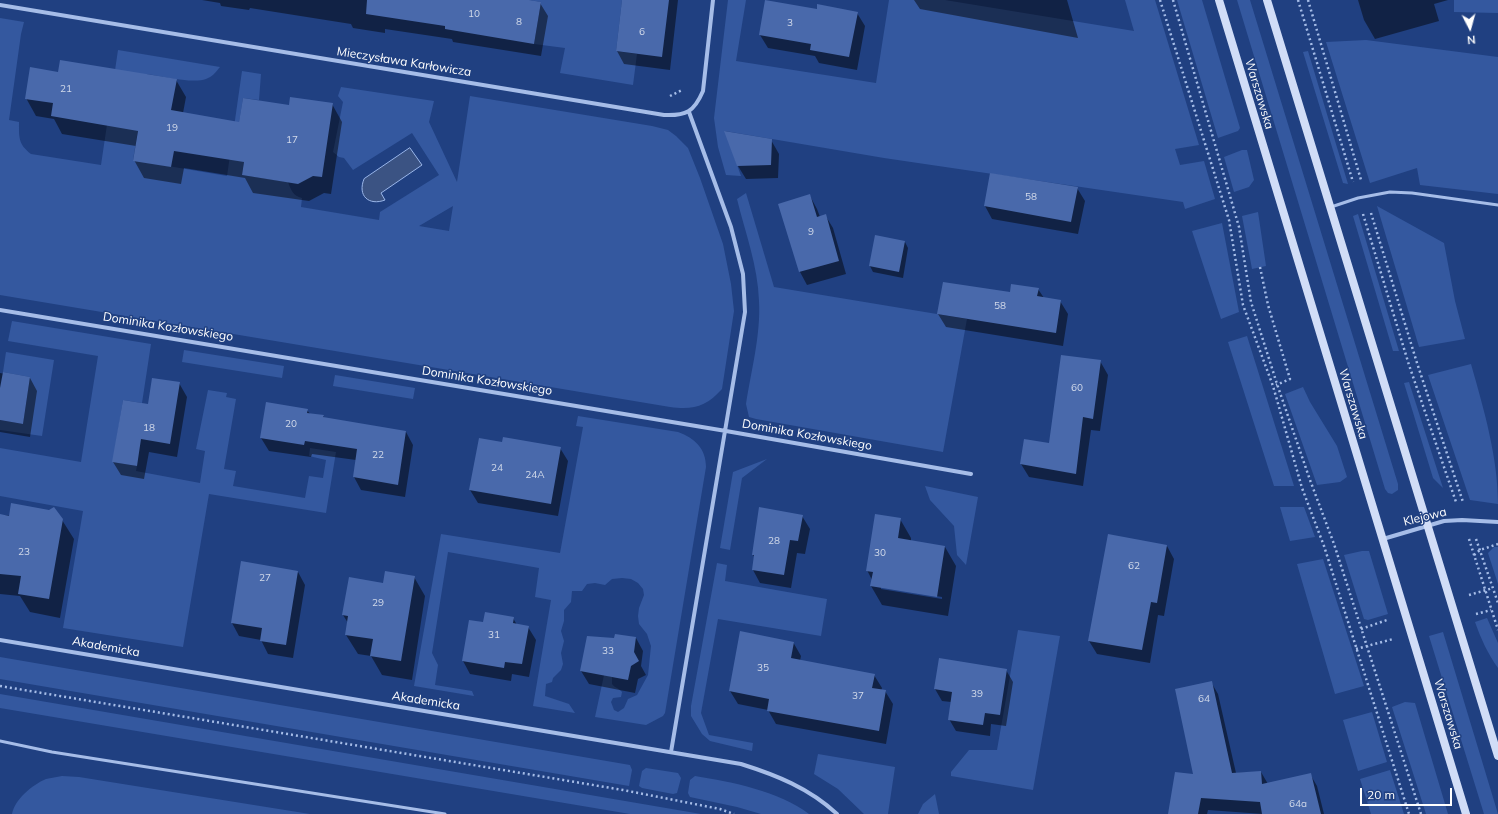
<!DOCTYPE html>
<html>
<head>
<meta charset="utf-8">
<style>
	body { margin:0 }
	#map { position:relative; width:1498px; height:814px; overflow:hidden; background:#204081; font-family:Mulish,sans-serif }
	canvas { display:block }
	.north { position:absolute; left:1450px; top:8px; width:40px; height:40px; -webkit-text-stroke:3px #204081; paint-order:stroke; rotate:174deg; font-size:11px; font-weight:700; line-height:16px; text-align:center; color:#fff }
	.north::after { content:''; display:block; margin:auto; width:14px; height:18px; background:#fff; clip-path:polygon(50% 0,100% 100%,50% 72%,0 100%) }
	.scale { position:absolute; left:1360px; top:788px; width:92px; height:18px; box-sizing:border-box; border:2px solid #fff; border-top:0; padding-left:5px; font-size:12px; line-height:14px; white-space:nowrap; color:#fff; -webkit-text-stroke:3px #204081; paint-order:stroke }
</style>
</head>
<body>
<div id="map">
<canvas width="1498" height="814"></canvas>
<div class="north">N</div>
<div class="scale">20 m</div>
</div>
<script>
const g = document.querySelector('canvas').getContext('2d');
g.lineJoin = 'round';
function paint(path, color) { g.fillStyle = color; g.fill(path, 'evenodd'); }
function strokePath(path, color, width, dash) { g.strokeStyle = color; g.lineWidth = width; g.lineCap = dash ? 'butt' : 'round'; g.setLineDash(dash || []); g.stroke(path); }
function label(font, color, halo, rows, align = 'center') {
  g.font = font + ' Mulish,sans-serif'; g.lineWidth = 3; g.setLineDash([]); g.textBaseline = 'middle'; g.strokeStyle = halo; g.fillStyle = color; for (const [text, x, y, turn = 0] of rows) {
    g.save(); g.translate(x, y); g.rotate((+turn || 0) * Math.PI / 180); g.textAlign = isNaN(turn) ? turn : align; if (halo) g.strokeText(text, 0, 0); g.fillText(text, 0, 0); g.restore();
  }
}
const green = new Path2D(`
	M 529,0 L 622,0 L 616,51 L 637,54 L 633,85 L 560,73 L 565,48 L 534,44 L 541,2 Z
	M 728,0 L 746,0 L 736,61 L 876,83 L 889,0 L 945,0 L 1134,31 L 1125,0 L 1155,0 L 1199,145 L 1175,149 L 1180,165 L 1204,161 L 1215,199 L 1185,209 L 1183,202 L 884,158 L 725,131 L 741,176 L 726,175 L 718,147 L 714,118 Z
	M 1177,0 L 1202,0 L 1240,128 L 1238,131 L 1218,138 Z
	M 1237,0 L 1250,0 L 1398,484 L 1398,490 L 1392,494 L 1388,493 L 1385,489 Z
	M 1454,0 L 1498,0 L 1498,13 L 1454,12 Z
	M 0,18 L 24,22 L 21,34 L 9,120 L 19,122 C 19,137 18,144 31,154 L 101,165 L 118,50 L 220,67 C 216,72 212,77 206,79 C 193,84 161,76 147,74 L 133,160 L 227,176 L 242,71 L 261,74 L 259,100 L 243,98 L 238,129 L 247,141 L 242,175 L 288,182 C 291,190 293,196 302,198 L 301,207 L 379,220 L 380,212 L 439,175 L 412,133 L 353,170 L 344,158 L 339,157 L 333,152 L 343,102 L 338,96 L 341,87 L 434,101 L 429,122 L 457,182 L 470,96 L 652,126 L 668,130 L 676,136 L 688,148 L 700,178 L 723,244 L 731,284 L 734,311 L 722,389 C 706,407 693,410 670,407 L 0,295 ZM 453,206 L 449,231 L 419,226 Z
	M 1366,40 L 1498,57 L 1498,194 L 1420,185 L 1417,168 L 1370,183 L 1326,42 Z
	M 1308,51 L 1348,184 L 1343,183 L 1303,52 Z
	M 1242,150 L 1247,150 L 1254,180 L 1249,187 L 1234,192 L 1224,157 Z
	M 746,193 L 774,287 L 967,319 L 943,452 L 756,419 L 749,417 L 746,404 C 751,372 761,334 759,301 C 758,266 745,232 737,199 Z
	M 1377,206 L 1444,243 L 1455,301 L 1465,339 L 1419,347 Z
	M 1258,212 L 1266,266 L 1252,269 L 1242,216 Z
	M 1358,214 L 1399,351 L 1393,351 L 1353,216 Z
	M 1222,223 L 1239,312 L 1221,319 L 1192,231 Z
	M 12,321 L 151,344 L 142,403 L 123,400 L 113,462 L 137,466 L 136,471 L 200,483 L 205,451 L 196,449 L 208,390 L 227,393 L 226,397 L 236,399 L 224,469 L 236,471 L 233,486 L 305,498 L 309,476 L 323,478 L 326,460 L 309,456 L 310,448 L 336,452 L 326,513 L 209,494 L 183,647 L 63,628 L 83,511 L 0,496 L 0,448 L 81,462 L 98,356 L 8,341 Z
	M 1247,336 L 1294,486 L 1274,486 L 1228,342 Z
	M 184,350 L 284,366 L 282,378 L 182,362 Z
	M 6,352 L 54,360 L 42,436 L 0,430 L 0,420 L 23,424 L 30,377 L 3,372 Z
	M 1471,364 C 1484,410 1498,457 1498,504 L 1470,500 L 1428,375 Z
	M 335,375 L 415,388 L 413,399 L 333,386 Z
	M 1409,382 L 1443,488 L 1433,478 L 1404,383 Z
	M 1303,387 L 1310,402 L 1337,446 L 1347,477 L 1340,482 L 1317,485 L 1285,394 Z
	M 578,416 L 678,432 C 695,438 706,449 706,467 L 665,713 L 663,716 L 646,725 L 595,717 L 604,675 L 612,677 L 612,684 C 615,688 619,688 622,692 L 621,697 L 613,698 L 611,702 L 614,710 L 618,712 L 624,708 L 628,699 L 637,695 L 648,675 L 651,646 L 647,634 L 639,624 L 638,616 L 639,608 L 644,595 L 643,589 L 638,583 L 631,579 L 622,578 L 612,579 L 605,585 L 595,583 L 587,584 L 582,591 L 572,591 L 571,602 L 564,610 L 564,621 L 561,631 L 564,641 L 561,653 L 563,664 L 561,670 L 553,678 L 552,682 L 546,684 L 545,696 L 569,704 L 575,713 L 533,706 L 551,600 L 535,597 L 539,568 L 448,552 L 432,653 L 438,665 L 435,685 L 472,691 L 474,696 L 414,686 L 441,534 L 560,553 L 583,427 L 576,426 Z
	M 767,459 L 742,478 L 730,550 L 720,548 L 733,472 Z
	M 925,486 L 978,497 L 966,565 L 957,555 L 954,526 L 930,500 Z
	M 1280,507 L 1304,507 L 1315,537 L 1290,541 Z
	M 1494,547 L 1498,547 L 1498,584 L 1488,553 Z
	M 1362,551 L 1369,551 L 1388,614 L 1368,620 L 1364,619 L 1344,555 Z
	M 1323,559 L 1364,686 L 1335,694 L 1297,564 Z
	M 717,563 L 727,565 L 725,581 L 827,599 L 821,636 L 718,619 L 701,713 L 709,735 L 753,743 L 752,751 L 710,741 L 702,734 L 691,716 L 691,706 Z
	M 1487,618 L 1498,643 L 1498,668 C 1488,654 1481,639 1475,622 Z
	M 1018,630 L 1060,636 L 1033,790 L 951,776 L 951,772 L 969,750 L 997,750 Z
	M 1443,632 L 1498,814 L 1484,814 L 1429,636 Z
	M 0,657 L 630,765 L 632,770 L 629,786 L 0,679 Z
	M 0,694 L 701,814 L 630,814 L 0,708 Z
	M 1405,702 L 1415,703 L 1448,814 L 1426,814 L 1392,707 Z
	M 1372,712 L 1387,762 L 1358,771 L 1343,720 Z
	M 818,754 L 895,767 L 888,814 L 864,814 L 838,789 L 814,774 Z
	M 646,768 L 678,773 L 681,778 L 677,793 L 673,794 L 642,788 L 639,786 L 642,771 Z
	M 1390,770 L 1404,814 L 1371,814 L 1360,779 Z
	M 62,776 L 79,777 L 310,814 L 12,814 C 15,799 32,785 46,779 C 51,778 57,777 62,776 Z
	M 695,776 C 732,782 779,791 809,814 L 761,814 L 737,807 L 690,797 L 688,793 L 690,780 Z
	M 935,794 L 939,814 L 918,814 L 923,804 Z`);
const water = new Path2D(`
	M 410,148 L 422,165 L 381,193 L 385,200 C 369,206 357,196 364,179 Z`);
const shadow = new Path2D(`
	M 202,0 L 523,0 L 540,3 L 548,16 L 541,56 L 453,42 L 452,39 L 385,29 L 385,33 L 353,28 L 351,24 L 250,8 L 249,10 L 221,6 L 220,3 Z
	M 623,0 L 678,0 L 670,70 L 624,64 L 617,51 Z
	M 914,0 L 1067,0 L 1078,38 L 920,9 Z
	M 1358,0 L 1448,0 L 1434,4 L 1439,21 L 1375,39 L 1364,20 Z
	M 817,10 L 857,13 L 865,26 L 857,70 L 819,63 L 815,56 L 768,48 L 760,35 Z
	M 59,73 L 176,80 L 186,97 L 183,113 L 240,123 L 290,106 L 332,104 L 342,122 L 331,194 L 324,193 L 309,201 L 253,193 L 245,178 L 184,168 L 181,184 L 144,178 L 134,160 L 136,146 L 62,134 L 54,119 L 36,116 L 26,98 Z
	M 771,140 L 779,154 L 778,178 L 746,179 L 738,166 Z
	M 1077,188 L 1085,201 L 1078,234 L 992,219 L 985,206 Z
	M 810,196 L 817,209 L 820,217 L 825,215 L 833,228 L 846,274 L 807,285 L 800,272 L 780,204 Z
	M 905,242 L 908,248 L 903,278 L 873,272 L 870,266 Z
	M 1038,289 L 1044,298 L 1060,301 L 1068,314 L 1063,346 L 946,327 L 938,314 L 1010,293 Z
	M 1100,361 L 1108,375 L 1100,431 L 1091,430 L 1083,486 L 1029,477 L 1021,464 L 1050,444 Z
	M 0,373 L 30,378 L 37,391 L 30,437 L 0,432 Z
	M 179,383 L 187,397 L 177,457 L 149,452 L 144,479 L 121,475 L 113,462 L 149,405 Z
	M 307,410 L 310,414 L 323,416 L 325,419 L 406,432 L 413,445 L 405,497 L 361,490 L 354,477 L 356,460 L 312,454 L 311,457 L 269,451 L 261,438 Z
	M 503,443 L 560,448 L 568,461 L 558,516 L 478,503 L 470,490 Z
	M 0,515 L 62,520 L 74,539 L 60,618 L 30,612 L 20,596 L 0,594 Z
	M 802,516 L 810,529 L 805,554 L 797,553 L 791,588 L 760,583 L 753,570 L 755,558 L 753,555 Z
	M 900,519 L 911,538 L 911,541 L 945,547 L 956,566 L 948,616 L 882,605 L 871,586 L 872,580 L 867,570 ZM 881,587 L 942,597 L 942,599 L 881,589 Z
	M 1167,546 L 1174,559 L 1164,616 L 1158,615 L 1150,663 L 1097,654 L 1089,641 Z
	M 298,572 L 305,585 L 293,658 L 268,654 L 261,640 L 239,636 L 232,623 Z
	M 414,577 L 425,596 L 412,680 L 382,675 L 371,656 L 358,654 L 346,635 L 348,623 L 343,615 L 384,585 Z
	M 513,618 L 517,625 L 528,627 L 536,640 L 529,677 L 512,674 L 511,681 L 470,674 L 463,661 L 484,623 Z
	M 636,638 L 643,651 L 641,666 L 646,675 L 638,679 L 635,693 L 589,684 L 581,671 L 614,639 Z
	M 793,642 L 801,656 L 800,661 L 874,675 L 882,688 L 881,691 L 885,691 L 893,704 L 886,744 L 776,724 L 768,710 L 738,704 L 730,691 Z
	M 1006,670 L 1013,682 L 1006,726 L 991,724 L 990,736 L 956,731 L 949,719 L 951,702 L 942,701 L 935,689 Z
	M 1211,682 L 1218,694 L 1236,773 L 1261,772 L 1268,784 L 1310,774 L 1317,786 L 1324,814 L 1263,814 L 1208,810 L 1207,814 L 1169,814 L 1195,776 Z`);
const building = new Path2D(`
	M 367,0 L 529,0 L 541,2 L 534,44 L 445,29 L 445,26 L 366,14 Z
	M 622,0 L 669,0 L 662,57 L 616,51 Z
	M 765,0 L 817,9 L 817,4 L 858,12 L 849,57 L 810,50 L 811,44 L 759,35 Z
	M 60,60 L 177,79 L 171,110 L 239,122 L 243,98 L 289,105 L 290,97 L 333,103 L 322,177 L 313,176 L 298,184 L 242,175 L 244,162 L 174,151 L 171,167 L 133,161 L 138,131 L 51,116 L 53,103 L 25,99 L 30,67 L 58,72 Z
	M 724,131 L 772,139 L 771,165 L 737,166 Z
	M 990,173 L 1078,187 L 1071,222 L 984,206 Z
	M 810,194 L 817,217 L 826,214 L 839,261 L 799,272 L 778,204 Z
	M 875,235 L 905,241 L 899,272 L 869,266 Z
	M 943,282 L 1010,292 L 1011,284 L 1039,288 L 1037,296 L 1061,300 L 1056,333 L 937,314 Z
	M 1061,355 L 1101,360 L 1093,419 L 1083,417 L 1076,474 L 1020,464 L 1024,439 L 1049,443 Z
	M 3,372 L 30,377 L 23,424 L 0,420 L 0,388 Z
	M 152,378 L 180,382 L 170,444 L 141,439 L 137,466 L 112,462 L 123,400 L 148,404 Z
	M 266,402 L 308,409 L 307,413 L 324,415 L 323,417 L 406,431 L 398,485 L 353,477 L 357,449 L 305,441 L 304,445 L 260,438 Z
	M 503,437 L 561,447 L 551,504 L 469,490 L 479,438 L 502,442 Z
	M 11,503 L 49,510 L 54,507 L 63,519 L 49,599 L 18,594 L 21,576 L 0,574 L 0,514 L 9,516 Z
	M 759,507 L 803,515 L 798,541 L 790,540 L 784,575 L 752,570 L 754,555 L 752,555 Z
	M 875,514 L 901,518 L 898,538 L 945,546 L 937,597 L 870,586 L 873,572 L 866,571 Z
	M 1108,534 L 1167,545 L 1157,603 L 1151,602 L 1142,650 L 1088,641 Z
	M 241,561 L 298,571 L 286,645 L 260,641 L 262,628 L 231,623 Z
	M 385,571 L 415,576 L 401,661 L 370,656 L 373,639 L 345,635 L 348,616 L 342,615 L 349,577 L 383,583 Z
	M 485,612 L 514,617 L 513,623 L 529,626 L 522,664 L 505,662 L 504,668 L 462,661 L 469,620 L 483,622 Z
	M 740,631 L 794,642 L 791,658 L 875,674 L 872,688 L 886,690 L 879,731 L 767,711 L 769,699 L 729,691 Z
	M 615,634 L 636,637 L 634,652 L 639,661 L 631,666 L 628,680 L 580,671 L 587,636 L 614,638 Z
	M 939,658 L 1007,669 L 1000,715 L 985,713 L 983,725 L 948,720 L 952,692 L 934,689 Z
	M 1212,681 L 1232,773 L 1261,771 L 1262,784 L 1311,773 L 1321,814 L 1262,814 L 1260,802 L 1201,798 L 1198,814 L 1168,814 L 1175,772 L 1193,774 L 1175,689 Z`);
const path = new Path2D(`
	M 1160,0 L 1229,220 L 1243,305 L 1273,386 L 1302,488 L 1324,546 L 1409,814
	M 1173,0 L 1239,227 L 1251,302 L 1277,384 L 1310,480 L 1334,544 L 1421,814
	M 1298,0 L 1353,182
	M 1308,0 L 1361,180
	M 670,96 L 682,90
	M 1371,213 L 1417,363 L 1463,502
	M 1363,214 L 1409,365 L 1456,502
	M 1260,267 L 1268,305 L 1290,379 L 1276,385
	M 1469,539 L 1498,630
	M 1476,539 L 1498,603
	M 1474,555 L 1480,550 L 1498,544
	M 1469,595 L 1493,588
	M 1476,614 L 1491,610
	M 1361,629 L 1387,620
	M 1356,649 L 1393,639
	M 0,686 L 623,790 L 720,809 L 734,814`);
const service = new Path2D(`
	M 1331,207 L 1358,198 L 1390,192 L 1412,193 L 1498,205
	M 0,741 L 52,752 L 445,814`);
const minor = new Path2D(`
	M 0,5 L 664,115 C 686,116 694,112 703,91 L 713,0
	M 0,310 L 726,431 L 971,474
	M 1383,539 L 1444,521 L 1462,520 L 1498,522
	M 0,640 L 741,764 C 776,775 809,788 837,814
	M 671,752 L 745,312 L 743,274 L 731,227 L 689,112`);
const secondary = new Path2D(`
	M 1219,0 L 1466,814
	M 1267,0 L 1498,756`);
const numberNames = [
	["10",474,14],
	["8",519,22],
	["3",790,23],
	["6",642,32],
	["21",66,89],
	["19",172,128],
	["17",292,140],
	["58",1031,197],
	["9",811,232],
	["58",1000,306],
	["60",1077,388],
	["20",291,424],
	["18",149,428],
	["22",378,455],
	["24",497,468],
	["24A",535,475],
	["28",774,541],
	["23",24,552],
	["30",880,553],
	["62",1134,566],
	["27",265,578],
	["29",378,603],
	["31",494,635],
	["33",608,651],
	["35",763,668],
	["39",977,694],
	["37",858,696],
	["64",1204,699],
	["64a",1298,804]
];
const streetNames = [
	["Mieczysława Karłowicza",404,62,9],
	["Warszawska",1259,94,73],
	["Dominika Kozłowskiego",168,327,9],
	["Dominika Kozłowskiego",487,381,9],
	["Warszawska",1353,404,73],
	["Dominika Kozłowskiego",807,435,10],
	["Klejowa",1425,517,-14],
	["Akademicka",106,647,10],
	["Akademicka",426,701,9],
	["Warszawska",1448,714,73]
];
paint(green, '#34589f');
paint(water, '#3b5383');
strokePath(water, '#9ab6e9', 1);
paint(shadow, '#0007');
paint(building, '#4969ab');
strokePath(path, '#a6bde8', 2.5, [2, 3]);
strokePath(service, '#a6bde8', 3);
strokePath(minor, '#a6bde8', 4);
strokePath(secondary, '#d1ddf7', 8);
label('10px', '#d2daea', null, numberNames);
label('12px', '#fff', '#204081', streetNames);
</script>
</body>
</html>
